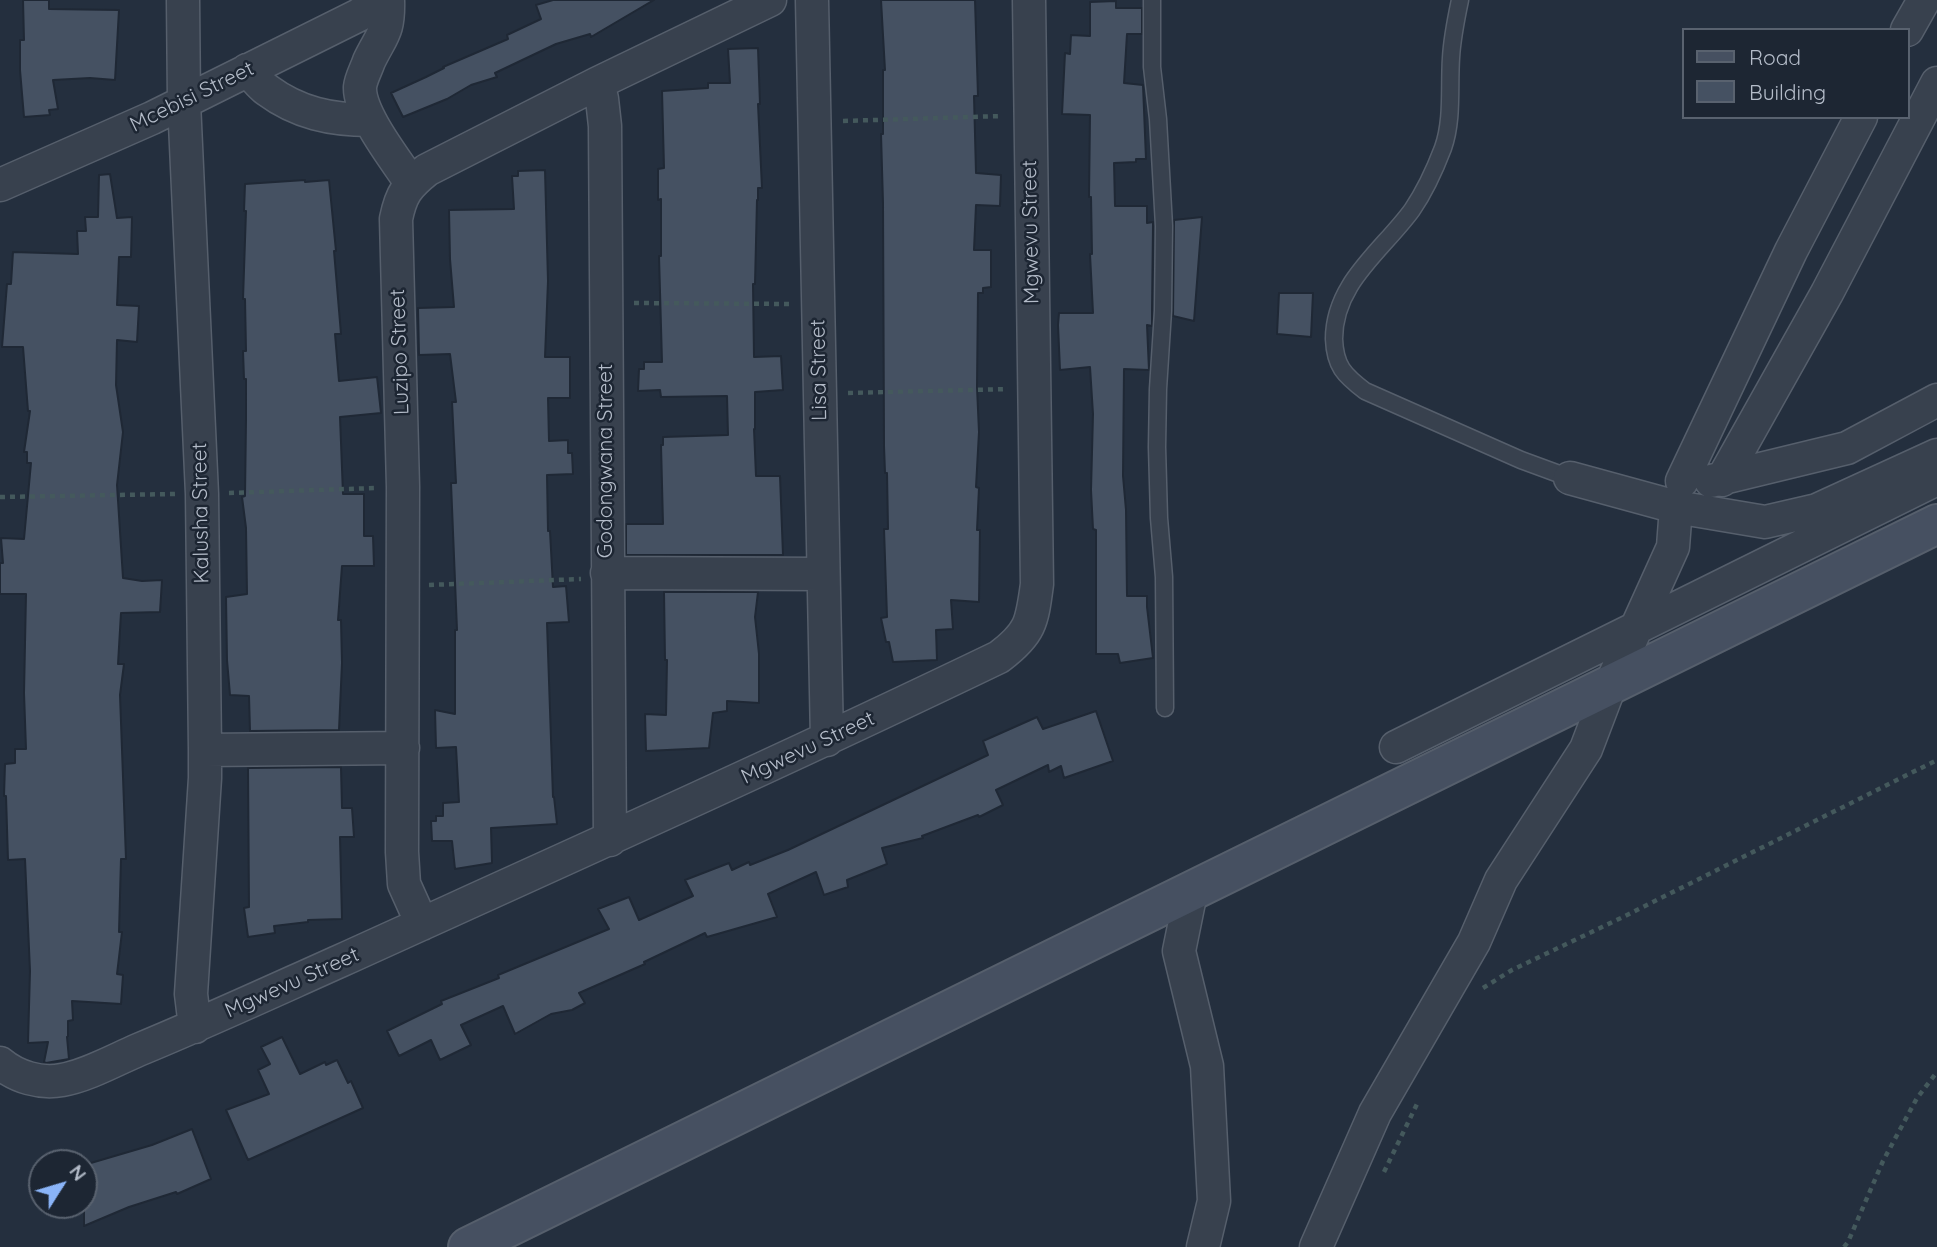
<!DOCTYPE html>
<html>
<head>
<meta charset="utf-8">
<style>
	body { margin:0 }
	#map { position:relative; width:1937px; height:1247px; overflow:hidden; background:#242f3e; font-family:Quicksand,sans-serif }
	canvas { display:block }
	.legend { position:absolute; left:1682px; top:28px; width:228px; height:91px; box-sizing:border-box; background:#1d2633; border:2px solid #59626f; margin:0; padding:9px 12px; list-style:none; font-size:21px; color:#b4bcc9 }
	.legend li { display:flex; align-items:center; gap:14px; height:35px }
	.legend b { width:35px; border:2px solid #59626f }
	.north { position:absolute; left:28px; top:1149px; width:70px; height:70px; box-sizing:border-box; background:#1d2633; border:2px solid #59626f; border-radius:50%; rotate:53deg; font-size:19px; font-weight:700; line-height:28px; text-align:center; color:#b4bcc9 }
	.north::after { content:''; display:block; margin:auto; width:24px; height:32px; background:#8ab4f8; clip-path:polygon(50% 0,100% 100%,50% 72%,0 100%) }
</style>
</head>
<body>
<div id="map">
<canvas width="1937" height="1247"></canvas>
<ul class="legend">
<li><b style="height:9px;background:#465061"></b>Road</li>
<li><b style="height:19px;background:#455162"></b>Building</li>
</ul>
<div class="north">N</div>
</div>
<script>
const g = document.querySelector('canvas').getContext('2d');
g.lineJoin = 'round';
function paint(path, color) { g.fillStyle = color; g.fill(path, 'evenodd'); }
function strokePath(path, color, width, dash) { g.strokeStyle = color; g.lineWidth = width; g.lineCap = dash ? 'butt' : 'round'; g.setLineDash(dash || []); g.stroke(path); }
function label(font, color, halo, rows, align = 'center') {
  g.font = font + ' Quicksand,sans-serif'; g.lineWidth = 5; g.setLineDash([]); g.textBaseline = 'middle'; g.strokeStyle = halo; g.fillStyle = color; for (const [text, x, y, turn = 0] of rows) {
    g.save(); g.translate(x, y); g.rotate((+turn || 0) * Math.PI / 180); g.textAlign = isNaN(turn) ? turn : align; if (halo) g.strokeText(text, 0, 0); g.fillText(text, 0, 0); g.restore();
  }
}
const building = new Path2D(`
	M 23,0 L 49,0 L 49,9 L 119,10 L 115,80 L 90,78 L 53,80 L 58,109 L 49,110 L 50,115 L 24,117 L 20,70 L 20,40 L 24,40 Z
	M 553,0 L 654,0 L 591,37 L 590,34 L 556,44 L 495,73 L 497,77 L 471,85 L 447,99 L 403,117 L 391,93 L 426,77 L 444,68 L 443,67 L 508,39 L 507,35 L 541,19 L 536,5 Z
	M 881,0 L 975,0 L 978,96 L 974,96 L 976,173 L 1001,175 L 1000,206 L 976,205 L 974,250 L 991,250 L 991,287 L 983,288 L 983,293 L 978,293 L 977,387 L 979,432 L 976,487 L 979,488 L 977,530 L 980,530 L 979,602 L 951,600 L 953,629 L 936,630 L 937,660 L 893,662 L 889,642 L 886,642 L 881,618 L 887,617 L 884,529 L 888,529 L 887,473 L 885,473 L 884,446 L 883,203 L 881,134 L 883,134 L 883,70 L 885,70 Z
	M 1116,1 L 1116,8 L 1142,8 L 1142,34 L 1127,34 L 1124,83 L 1143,85 L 1146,159 L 1136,159 L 1136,162 L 1114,163 L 1115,206 L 1147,206 L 1147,223 L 1153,222 L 1153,226 L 1152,311 L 1152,326 L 1147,325 L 1149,370 L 1124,369 L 1123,476 L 1126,510 L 1127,596 L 1147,596 L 1147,607 L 1153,658 L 1120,663 L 1118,654 L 1096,654 L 1096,530 L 1093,529 L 1091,490 L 1093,414 L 1090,367 L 1060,370 L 1058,325 L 1059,313 L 1093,313 L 1090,254 L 1092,254 L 1091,197 L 1089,197 L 1090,115 L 1062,114 L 1065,53 L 1070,54 L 1071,35 L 1090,36 L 1090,2 Z
	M 758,48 L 760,104 L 758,104 L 762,188 L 758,188 L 758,200 L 757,200 L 755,284 L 753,284 L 754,357 L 781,356 L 783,390 L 755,392 L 755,429 L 754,429 L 756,476 L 780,476 L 783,555 L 626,555 L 626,524 L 663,524 L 661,445 L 663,445 L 663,437 L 728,435 L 727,396 L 661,397 L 660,390 L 638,391 L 639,369 L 644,369 L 644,362 L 662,362 L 659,256 L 661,256 L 661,199 L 658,200 L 658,169 L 664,168 L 662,91 L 708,88 L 708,83 L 730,83 L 728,49 Z
	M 545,170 L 548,281 L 545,357 L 570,357 L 570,398 L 548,398 L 549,441 L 568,440 L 568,453 L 572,453 L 573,474 L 547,475 L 548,531 L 550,531 L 553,587 L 566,586 L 569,622 L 547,623 L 553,797 L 554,797 L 557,824 L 491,828 L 492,863 L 455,869 L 452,841 L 432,841 L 431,821 L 436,821 L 436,816 L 443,816 L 443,803 L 459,802 L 456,747 L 436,748 L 435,710 L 455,714 L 455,630 L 457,630 L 451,483 L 456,483 L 452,402 L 456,402 L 450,354 L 419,355 L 418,308 L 454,307 L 450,259 L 449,210 L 514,209 L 512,176 L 518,176 L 518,171 Z
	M 110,174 L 117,218 L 132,217 L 131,257 L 119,257 L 117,305 L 139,306 L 137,342 L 117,340 L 116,385 L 123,432 L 117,485 L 123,578 L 142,581 L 162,580 L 160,612 L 121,613 L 118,664 L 124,664 L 120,695 L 126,859 L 121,859 L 119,932 L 122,932 L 117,974 L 123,975 L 121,1004 L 72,1001 L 73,1020 L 68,1021 L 68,1036 L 67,1037 L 69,1059 L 46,1063 L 44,1062 L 48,1042 L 28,1043 L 30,971 L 25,859 L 8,860 L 6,796 L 4,796 L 5,764 L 15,763 L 15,749 L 26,749 L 24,693 L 26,594 L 0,594 L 0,563 L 3,563 L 1,538 L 24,539 L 31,463 L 27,463 L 27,452 L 24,452 L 30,411 L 28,411 L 23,347 L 2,347 L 7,284 L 11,284 L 13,252 L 78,254 L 77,231 L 86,231 L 85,217 L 98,217 L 99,175 Z
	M 305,180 L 305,182 L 329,180 L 336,251 L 334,251 L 341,334 L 335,334 L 339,381 L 377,377 L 381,413 L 340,417 L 343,494 L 364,494 L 364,536 L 373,536 L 374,566 L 342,566 L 338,620 L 341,620 L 342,663 L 339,730 L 250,731 L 249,696 L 230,695 L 227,660 L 226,597 L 247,594 L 246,528 L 242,497 L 245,496 L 246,420 L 246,379 L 244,379 L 243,351 L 246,351 L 245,299 L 243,299 L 246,211 L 244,211 L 245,184 Z
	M 1202,217 L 1194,321 L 1173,316 L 1174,220 Z
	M 1279,293 L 1313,293 L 1311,337 L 1277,334 Z
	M 664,592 L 758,592 L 755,617 L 759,654 L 759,703 L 727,701 L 727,711 L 713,713 L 709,748 L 646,751 L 645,714 L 666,715 L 667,660 L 665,660 Z
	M 1096,711 L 1113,761 L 1064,778 L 1061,766 L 1049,772 L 1048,765 L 996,790 L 1003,805 L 979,817 L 978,815 L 922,836 L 923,838 L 882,848 L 887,864 L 847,880 L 848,887 L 824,895 L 816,872 L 768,894 L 777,917 L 707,937 L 705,933 L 644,962 L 645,964 L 579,993 L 585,1003 L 572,1010 L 551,1014 L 515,1034 L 503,1006 L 461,1025 L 471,1045 L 440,1060 L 431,1040 L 399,1056 L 387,1031 L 442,1004 L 441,1001 L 499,978 L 498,975 L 609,929 L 598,909 L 629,897 L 639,920 L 693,896 L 685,880 L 729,863 L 732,870 L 749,862 L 750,865 L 788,850 L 988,755 L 983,741 L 1037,717 L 1043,729 Z
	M 341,767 L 342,808 L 352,808 L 354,837 L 340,837 L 342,919 L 308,920 L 308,922 L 274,926 L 275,933 L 248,937 L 244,908 L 249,907 L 248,768 Z
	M 282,1037 L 300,1074 L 325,1062 L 326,1065 L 337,1060 L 348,1083 L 351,1081 L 363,1108 L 248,1160 L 226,1110 L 269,1094 L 258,1070 L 270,1064 L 261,1047 Z
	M 192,1129 L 211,1179 L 177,1194 L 176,1192 L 129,1207 L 84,1226 L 84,1165 L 152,1145 Z`);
const path = new Path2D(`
	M 843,121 L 1002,116
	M 634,303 L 789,304
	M 848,393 L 1008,389
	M 229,493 L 375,488
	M 0,497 L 175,494
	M 429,585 L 581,579
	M 1483,988 L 1512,970 L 1623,917 L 1937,760
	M 1384,1172 L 1417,1104
	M 1844,1247 L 1848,1242 L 1883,1161 L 1917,1098 L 1937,1072`);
const lane = new Path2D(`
	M 1152,0 L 1152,67 L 1158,119 L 1164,226 L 1163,311 L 1158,389 L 1157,447 L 1159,518 L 1164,577 L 1165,708
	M 1460,0 C 1456,19 1452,39 1451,58 C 1449,87 1453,120 1443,148 C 1435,169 1425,191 1412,210 C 1382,251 1334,283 1334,339 C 1335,366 1344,375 1365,391 L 1521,460 L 1570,478`);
const street = new Path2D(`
	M 183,0 L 184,102 L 202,494 L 205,750 L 205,778 L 191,994 L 195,1027
	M 388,0 C 389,33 382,34 369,61 C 366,70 361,78 360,87 C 359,114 396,160 411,183
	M 812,0 L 827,740
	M 1907,30 L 1924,0
	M 247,70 C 254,76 259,84 267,90 C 298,113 331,120 370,120
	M 598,83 L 602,99 L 605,126 L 610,840
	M 0,185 L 152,118 L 359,15 L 380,0
	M 1570,478 L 1676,507 L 1765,522 L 1817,510 L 1937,455
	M 1722,480 L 1827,293 L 1937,83
	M 1682,481 L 1791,251 L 1861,117
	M 1711,481 L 1847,448 L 1937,400
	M 607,573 L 823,574
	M 1396,747 L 1937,479
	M 205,750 L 403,748
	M 1191,892 L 1179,951 L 1207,1066 L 1214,1201 L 1203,1247
	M 422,924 L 404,884 L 402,852 L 403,487 L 396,219 C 401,194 407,186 427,170 L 598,83 L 770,0
	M 0,1063 C 17,1077 40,1084 62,1080 C 86,1076 115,1060 138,1050 C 206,1022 273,991 340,961 C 560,861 781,762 999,657 C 1031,633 1032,622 1037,584 L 1029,0
	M 1316,1247 L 1375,1113 L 1474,942 L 1501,880 L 1586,749 L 1610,686 L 1673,547 L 1676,507`);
const secondary = new Path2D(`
	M 468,1247 L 1937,524`);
const streetNames = [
	["Mcebisi Street",192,97,-26],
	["Mgwevu Street",1031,232,-91],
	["Luzipo Street",400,352,-92],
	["Lisa Street",819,370,-91],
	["Godongwana Street",606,461,-90],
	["Kalusha Street",201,513,-91],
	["Mgwevu Street",808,748,-25],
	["Mgwevu Street",292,983,-24]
];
paint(building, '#455162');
strokePath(building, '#1f2835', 2);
strokePath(lane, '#565f6c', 19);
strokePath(street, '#565f6c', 35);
strokePath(secondary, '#565f6c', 42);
strokePath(path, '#44595c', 4.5, [5, 5]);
strokePath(lane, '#38414e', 16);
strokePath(street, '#38414e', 32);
strokePath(secondary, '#465061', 38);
label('21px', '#b4bcc9', '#1d2633', streetNames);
</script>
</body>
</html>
